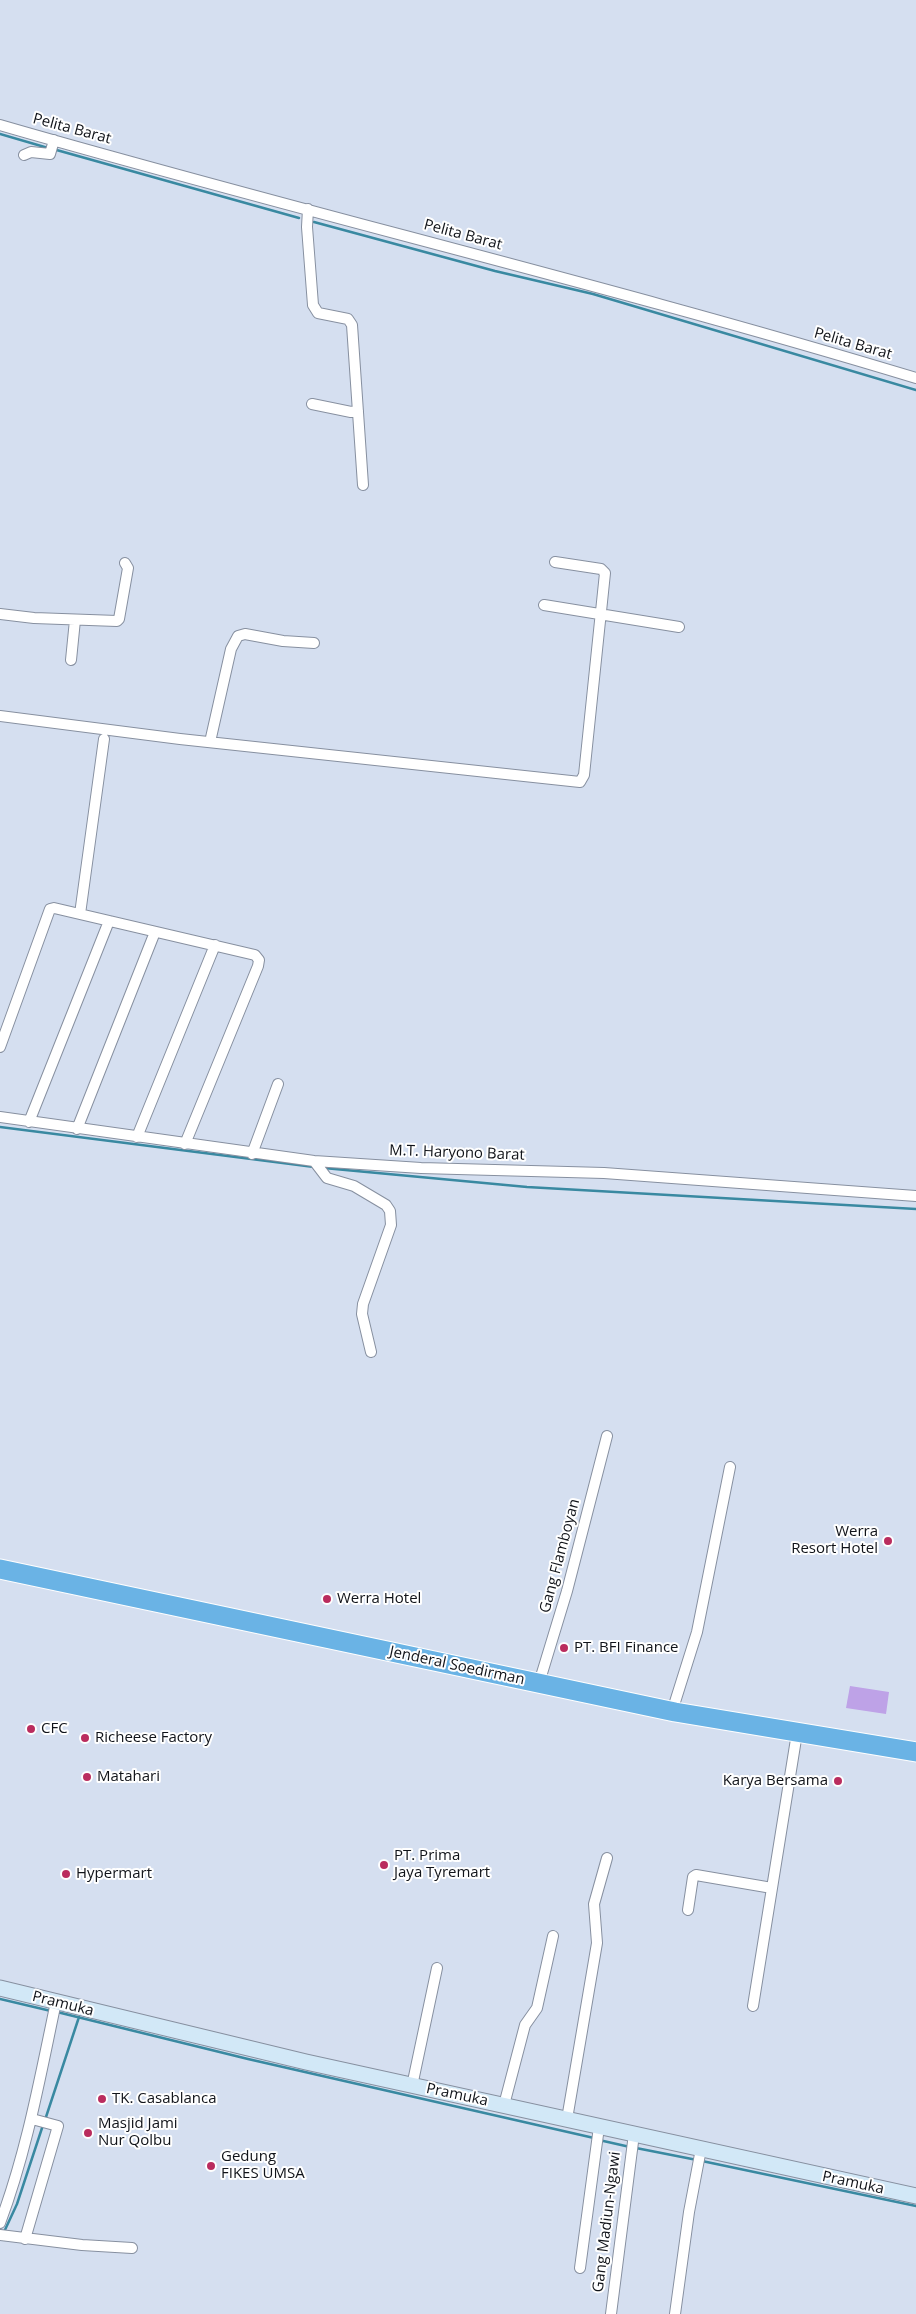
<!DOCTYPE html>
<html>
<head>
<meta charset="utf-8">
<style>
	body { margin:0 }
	canvas { display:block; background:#d5dff0 }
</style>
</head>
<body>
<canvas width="916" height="2314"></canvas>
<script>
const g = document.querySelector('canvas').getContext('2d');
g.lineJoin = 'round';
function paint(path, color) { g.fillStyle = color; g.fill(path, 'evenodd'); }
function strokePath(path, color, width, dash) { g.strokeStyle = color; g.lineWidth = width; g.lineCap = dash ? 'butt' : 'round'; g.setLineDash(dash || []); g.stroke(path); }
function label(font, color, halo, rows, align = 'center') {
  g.font = font + ' "Open Sans",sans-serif'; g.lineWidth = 4; g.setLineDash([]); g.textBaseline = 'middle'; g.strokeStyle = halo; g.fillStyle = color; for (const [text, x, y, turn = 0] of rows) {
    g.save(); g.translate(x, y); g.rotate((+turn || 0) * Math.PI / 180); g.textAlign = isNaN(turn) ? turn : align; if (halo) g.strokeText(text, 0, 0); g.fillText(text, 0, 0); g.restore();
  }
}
const green = new Path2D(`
	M 850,1686 L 889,1692 L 886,1714 L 846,1708 Z`);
const stream = new Path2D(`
	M 0,134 L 48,148
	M 53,149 L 299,218
	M 314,222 L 495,271 L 593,294 L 916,390
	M 0,1127 L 314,1167
	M 324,1168 L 527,1187 L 916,1209
	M 0,1999 L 51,2011
	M 57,2012 L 248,2059 L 594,2138
	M 45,2120 L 79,2017
	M 599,2140 L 630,2147
	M 636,2148 L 697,2160
	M 702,2161 L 916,2206
	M 4,2232 L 17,2204 L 43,2125`);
const street = new Path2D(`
	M 0,125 C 304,213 613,286 916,378
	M 24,155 L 31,152 L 50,154 L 54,140
	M 308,209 L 307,227 L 313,305 L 318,313 L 348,319 L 352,325 L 363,485
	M 312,404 L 351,412 L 358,411
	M 544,605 L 679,627
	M 0,614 L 34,618 L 117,621 L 119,619 L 128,568 L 125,563
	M 71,660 L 75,620
	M 0,716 L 180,739 L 580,782 L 584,775 L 605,573 L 601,569 L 555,562
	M 210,742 L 231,649 L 238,636 L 245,634 L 283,641 L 314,643
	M 80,914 L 104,739
	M 0,1047 L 50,909 L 54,908 L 255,955 L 259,960 L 258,966 L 185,1144
	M 0,1117 L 314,1161 L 421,1168 L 604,1173 L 916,1196
	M 29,1122 L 109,921
	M 77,1129 L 155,932
	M 137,1137 L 215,945
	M 252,1154 L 278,1084
	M 314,1161 L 327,1178 L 354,1186 L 386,1205 L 390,1211 L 391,1225 L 363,1304 L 362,1314 L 371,1352
	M 539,1683 L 567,1591 L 607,1436
	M 675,1702 L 697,1632 L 730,1467
	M 688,1910 L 693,1877 L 696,1875 L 772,1888
	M 753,2006 L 797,1733
	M 412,2086 L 437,1968
	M 504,2105 L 525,2025 L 537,2008 L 553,1936
	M 567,2119 L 597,1943 L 594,1904 L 607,1858
	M 0,2223 C 27,2151 40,2077 56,2002
	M 0,2235 L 82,2245 L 132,2248
	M 25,2239 L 58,2126 L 32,2119
	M 580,2268 L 599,2127
	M 611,2314 L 634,2134
	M 675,2314 L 689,2212 L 701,2149`);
const secondary = new Path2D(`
	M 0,1988 L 306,2062 L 916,2196`);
const highway = new Path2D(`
	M 0,1569 L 675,1712 L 916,1752`);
const markers = [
	[888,1541,5,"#ba2c5e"],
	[327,1599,5,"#ba2c5e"],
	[564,1648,5,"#ba2c5e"],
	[31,1729,5,"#ba2c5e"],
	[85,1738,5,"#ba2c5e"],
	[87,1777,5,"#ba2c5e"],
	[838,1781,5,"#ba2c5e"],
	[384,1865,5,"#ba2c5e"],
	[66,1874,5,"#ba2c5e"],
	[102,2099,5,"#ba2c5e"],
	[88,2133,5,"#ba2c5e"],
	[211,2166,5,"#ba2c5e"]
];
const streetNames = [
	["Pelita Barat",72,129,15],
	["Pelita Barat",463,235,15],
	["Pelita Barat",853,344,16],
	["M.T. Haryono Barat",457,1153,2],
	["Gang Flamboyan",560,1556,-75],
	["Jenderal Soedirman",457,1666,12],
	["Pramuka",63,2004,14],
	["Pramuka",457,2095,12],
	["Pramuka",853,2183,12],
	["Gang Madiun-Ngawi",607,2222,-83]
];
const poiNames = [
	["Werra",878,1532,"right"],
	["Resort Hotel",878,1549,"right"],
	["Werra Hotel",337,1599],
	["PT. BFI Finance",574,1648],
	["CFC",41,1729],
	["Richeese Factory",95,1738],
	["Matahari",97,1777],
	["Karya Bersama",828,1781,"right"],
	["PT. Prima",394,1856],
	["Jaya Tyremart",394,1873],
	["Hypermart",76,1874],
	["TK. Casablanca",112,2099],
	["Masjid Jami",98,2124],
	["Nur Qolbu",98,2141],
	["Gedung",221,2157],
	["FIKES UMSA",221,2174]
];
paint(green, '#bea2e7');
strokePath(stream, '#3989a1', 2.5);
strokePath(street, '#8790a0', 12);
strokePath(secondary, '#8790a0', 17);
strokePath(highway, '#fff', 21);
strokePath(street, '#fff', 10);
strokePath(secondary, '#d2e8f7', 15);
strokePath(highway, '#6ab3e5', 19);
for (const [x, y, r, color] of markers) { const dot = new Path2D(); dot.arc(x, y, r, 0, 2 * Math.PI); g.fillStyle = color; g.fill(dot); strokePath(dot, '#fff', 2); }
label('15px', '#101319', '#fff', streetNames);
label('15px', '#101319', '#fff', poiNames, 'left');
</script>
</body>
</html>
